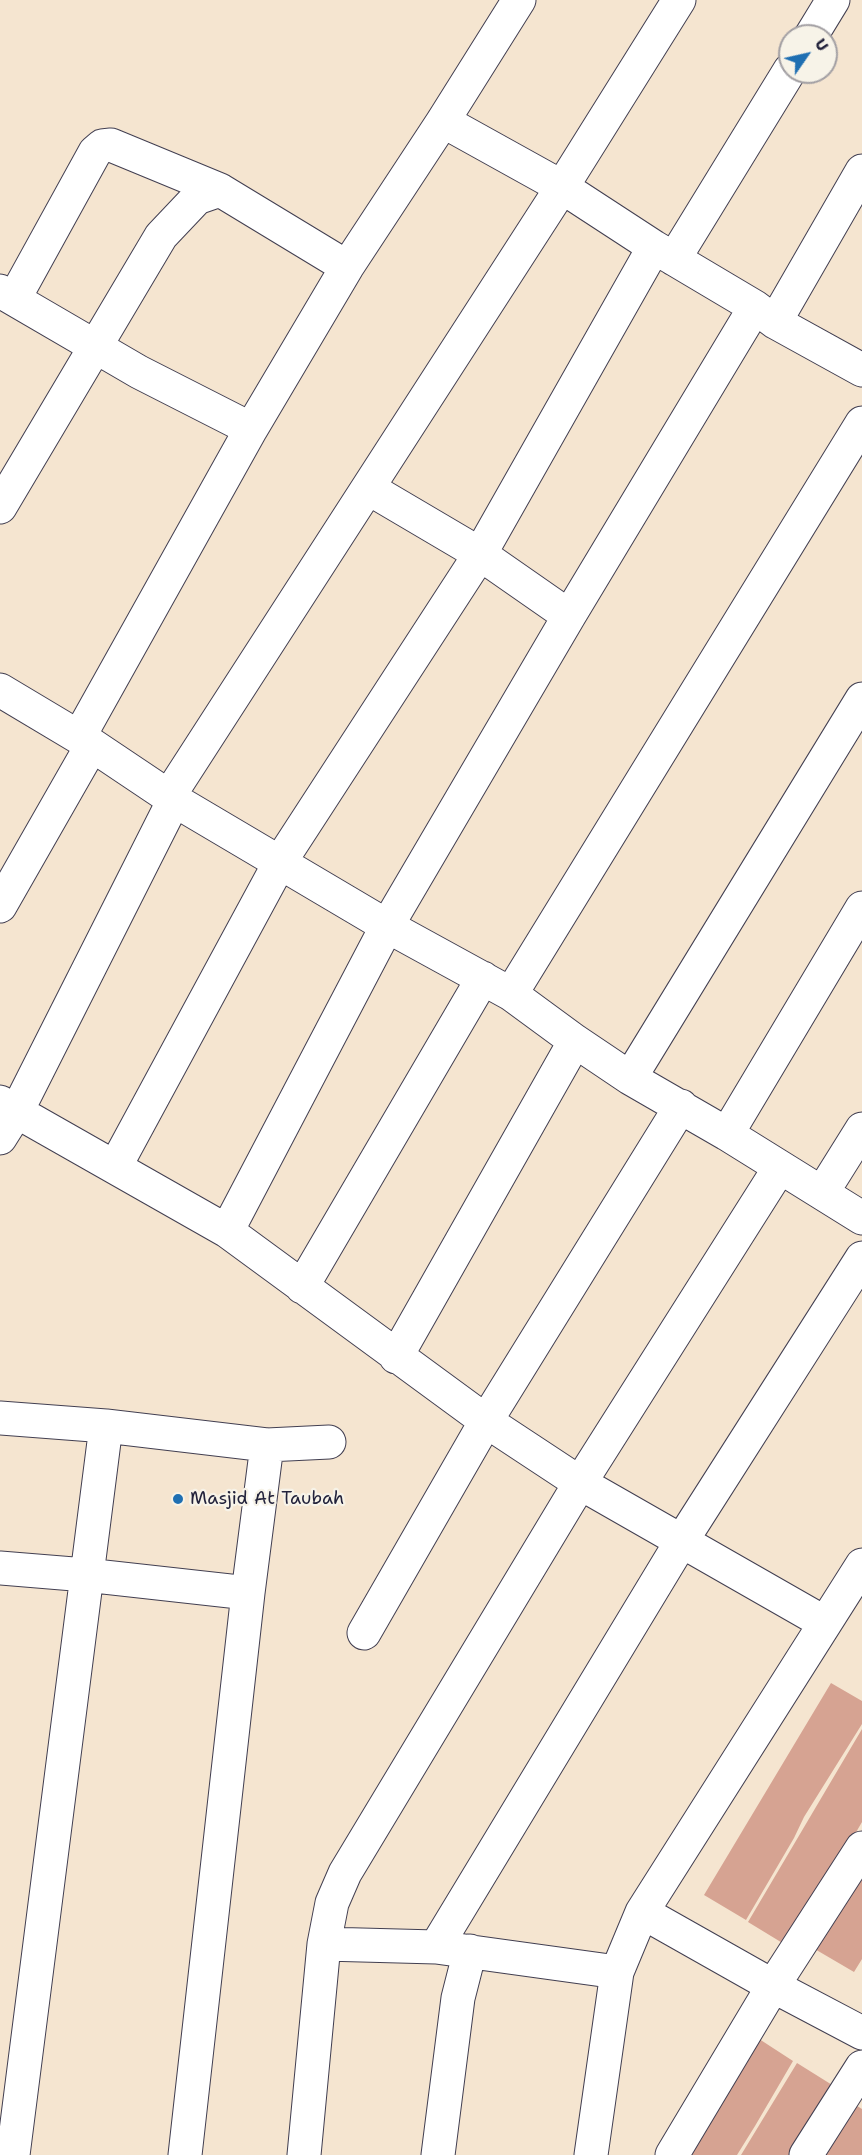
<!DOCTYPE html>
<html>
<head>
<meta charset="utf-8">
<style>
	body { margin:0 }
	#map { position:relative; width:862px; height:2155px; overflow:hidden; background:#f5e5d0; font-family:"Shantell Sans",sans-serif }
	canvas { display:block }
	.north { position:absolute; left:778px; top:24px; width:60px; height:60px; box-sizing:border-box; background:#f7f3e8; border:2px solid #a29fa3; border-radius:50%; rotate:56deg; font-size:16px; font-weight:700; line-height:24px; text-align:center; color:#22223b }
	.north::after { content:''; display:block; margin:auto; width:21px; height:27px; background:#1f6fb2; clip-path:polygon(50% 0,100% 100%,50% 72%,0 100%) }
</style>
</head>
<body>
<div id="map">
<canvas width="862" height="2155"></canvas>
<div class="north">U</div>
</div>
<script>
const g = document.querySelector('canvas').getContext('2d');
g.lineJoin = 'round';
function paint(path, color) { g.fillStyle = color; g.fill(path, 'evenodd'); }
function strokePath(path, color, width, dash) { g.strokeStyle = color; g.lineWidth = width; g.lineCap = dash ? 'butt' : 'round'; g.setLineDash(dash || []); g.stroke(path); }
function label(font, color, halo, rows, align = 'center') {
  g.font = font + ' "Shantell Sans",sans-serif'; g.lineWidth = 4.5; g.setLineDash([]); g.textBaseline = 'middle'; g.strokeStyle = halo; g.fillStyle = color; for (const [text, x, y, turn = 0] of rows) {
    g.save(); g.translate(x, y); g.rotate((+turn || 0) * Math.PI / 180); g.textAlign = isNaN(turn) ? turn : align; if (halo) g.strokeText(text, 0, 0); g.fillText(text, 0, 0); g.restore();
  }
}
const building = new Path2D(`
	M 831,1683 L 862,1701 L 862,1724 L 804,1817 L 794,1838 L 746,1920 L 704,1895 Z
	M 862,1729 L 862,1822 L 789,1947 L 748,1922 Z
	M 862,1866 L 862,1959 L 854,1972 L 813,1948 Z
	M 753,2035 L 793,2061 L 755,2126 L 737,2155 L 682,2155 Z
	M 797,2063 L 837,2088 L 797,2155 L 741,2155 Z
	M 849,2101 L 862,2109 L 862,2155 L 818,2155 Z`);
const minor = new Path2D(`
	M 811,36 L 833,0
	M 443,121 L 562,187 L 654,247 L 755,307 L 775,322 L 862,370
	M 674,259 L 790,70
	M 0,291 L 139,372 L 251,429
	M 14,299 L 95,152 L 102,146 L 111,145 L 220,190
	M 775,322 L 862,171
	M 368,488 L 480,554 L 569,616
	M 0,507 L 161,236 L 197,198 L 220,190 L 347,267
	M 0,690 L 92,745 L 174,800 L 387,926 L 511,994 L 575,1041 L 630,1078 L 727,1134 L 862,1218
	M 79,737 L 251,429 L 347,267 L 443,121 L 519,0
	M 169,796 L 562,187 L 679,0
	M 0,906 L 92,745
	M 511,994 L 862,423
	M 630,1078 L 862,699
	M 0,1102 L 227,1231 L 486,1421 L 580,1483 L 825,1623
	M 727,1134 L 862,908
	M 0,1138 L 17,1111 L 174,800
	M 115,1167 L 280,862 L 480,554 L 654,247
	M 822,1193 L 862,1129
	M 227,1231 L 387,926 L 569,616 L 755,307
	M 302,1287 L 483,978
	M 396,1357 L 575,1041
	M 0,1418 L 106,1426 L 267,1445 L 329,1442
	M 0,1568 L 86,1575 L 248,1593
	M 364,1633 L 486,1421 L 681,1106
	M 642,1912 L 773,1986 L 862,2033
	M 324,1944 L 436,1947 L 617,1972
	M 436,1947 L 681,1542 L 862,1258
	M 13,2155 L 106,1426
	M 185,2155 L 248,1593 L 267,1445
	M 304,2155 L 324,1944 L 332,1903 L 345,1873 L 580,1483 L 780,1167
	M 438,2155 L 458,1998 L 470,1951
	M 591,2155 L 617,1972 L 642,1912 L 862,1565
	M 672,2155 L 773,1986 L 862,1848
	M 806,2155 L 862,2067`);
const markers = [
	[178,1499,6,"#1f6fb2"]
];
const poiNames = [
	["Masjid At Taubah",190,1499]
];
paint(building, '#d6a392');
strokePath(minor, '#423f51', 35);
strokePath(minor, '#fff', 33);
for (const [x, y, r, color] of markers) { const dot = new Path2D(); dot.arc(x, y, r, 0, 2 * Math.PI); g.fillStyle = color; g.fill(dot); strokePath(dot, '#f7f3e8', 2); }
label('18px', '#22223b', '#f7f3e8', poiNames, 'left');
</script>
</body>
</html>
